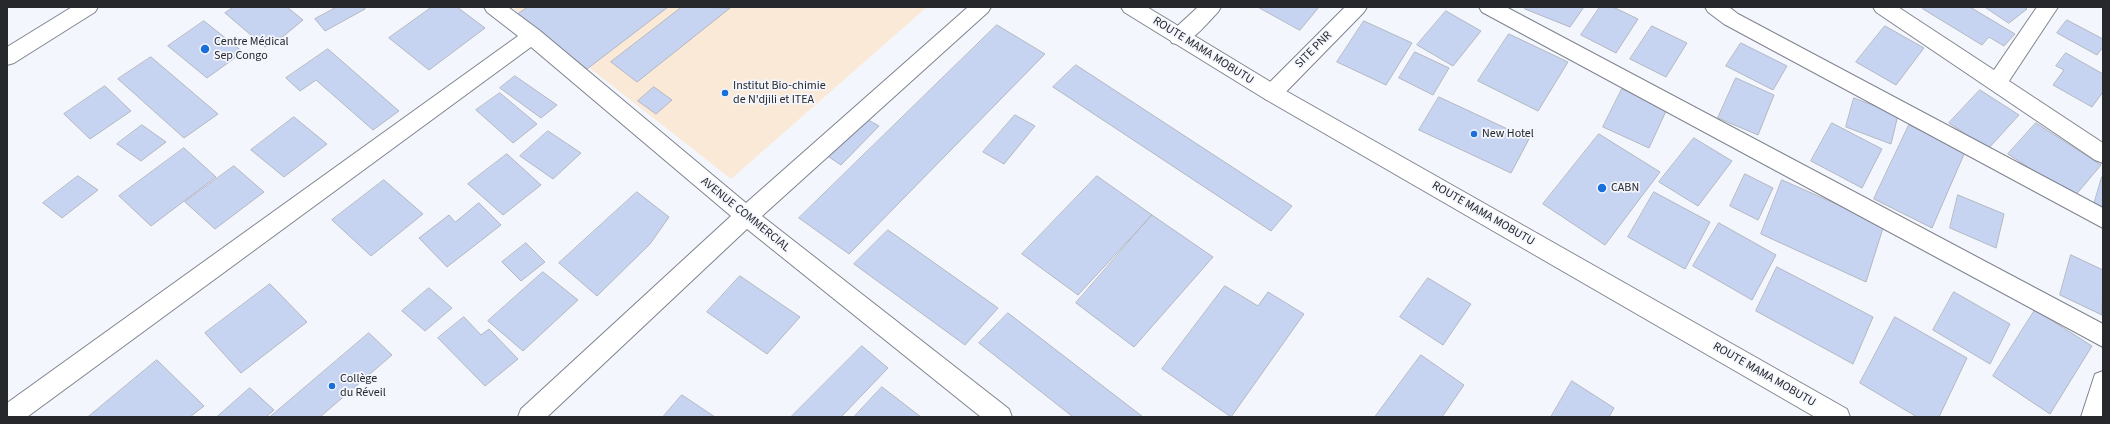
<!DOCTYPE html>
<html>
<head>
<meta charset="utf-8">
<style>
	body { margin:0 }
	#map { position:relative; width:2110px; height:424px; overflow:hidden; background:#f3f6fd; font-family:"Source Sans 3",sans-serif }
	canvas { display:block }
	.frame { position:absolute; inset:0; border:8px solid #26282c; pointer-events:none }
</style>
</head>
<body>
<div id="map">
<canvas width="2110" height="424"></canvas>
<div class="frame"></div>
</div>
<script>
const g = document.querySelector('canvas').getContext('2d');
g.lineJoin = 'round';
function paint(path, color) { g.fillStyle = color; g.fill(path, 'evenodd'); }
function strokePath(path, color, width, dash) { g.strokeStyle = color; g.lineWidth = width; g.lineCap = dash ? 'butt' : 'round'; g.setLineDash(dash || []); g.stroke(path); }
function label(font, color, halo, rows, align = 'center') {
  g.font = font + ' "Source Sans 3",sans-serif'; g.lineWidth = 3.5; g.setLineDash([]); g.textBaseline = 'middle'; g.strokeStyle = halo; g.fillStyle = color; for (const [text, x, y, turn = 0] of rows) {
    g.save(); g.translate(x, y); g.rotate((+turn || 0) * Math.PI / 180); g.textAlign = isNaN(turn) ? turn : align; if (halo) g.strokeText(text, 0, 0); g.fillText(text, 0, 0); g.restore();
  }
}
const commercial = new Path2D(`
	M 512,7 L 927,7 L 731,179 Z`);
const building = new Path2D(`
	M 234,7 L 287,7 L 303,20 L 280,39 L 265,47 L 225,13 Z
	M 337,7 L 364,7 L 365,9 L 325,31 L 315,19 Z
	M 432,7 L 457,7 L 485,28 L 429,70 L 389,38 Z
	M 528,7 L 668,7 L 587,69 L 518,14 Z
	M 682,7 L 730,8 L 637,82 L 611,62 Z
	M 1258,7 L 1319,7 L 1300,30 Z
	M 1526,7 L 1584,7 L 1570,27 L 1525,9 Z
	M 1600,7 L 1613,7 L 1638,19 L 1616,53 L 1581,35 Z
	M 1924,7 L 1970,7 L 2015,34 L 2004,46 L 1989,37 L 1982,45 L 1923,9 Z
	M 1985,7 L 2024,7 L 2027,9 L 2009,23 Z
	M 1446,11 L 1481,31 L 1453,66 L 1417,45 Z
	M 2067,20 L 2103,39 L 2103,47 L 2097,55 L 2057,33 Z
	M 204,21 L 243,52 L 207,78 L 168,46 Z
	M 1364,21 L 1412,43 L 1386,85 L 1337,62 Z
	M 997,25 L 1045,54 L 849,254 L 799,218 Z
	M 1652,26 L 1687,43 L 1666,77 L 1630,59 Z
	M 1885,26 L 1924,48 L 1896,85 L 1856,62 Z
	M 1509,34 L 1568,62 L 1538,111 L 1478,81 Z
	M 1741,43 L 1787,66 L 1773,90 L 1726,66 Z
	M 328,49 L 399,111 L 373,130 L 316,80 L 300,91 L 286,78 Z
	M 1415,52 L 1449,68 L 1433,95 L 1399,78 Z
	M 2066,53 L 2103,74 L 2103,92 L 2092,107 L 2053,85 L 2064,70 L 2056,66 Z
	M 151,57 L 218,114 L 184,138 L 118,79 Z
	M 1076,65 L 1292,206 L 1271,231 L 1053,87 Z
	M 515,76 L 557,105 L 541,118 L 500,88 Z
	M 1736,78 L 1774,95 L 1758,135 L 1718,118 Z
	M 105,86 L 131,111 L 90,139 L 64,114 Z
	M 654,87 L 672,100 L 656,114 L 638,101 Z
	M 1622,89 L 1667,109 L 1649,148 L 1603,127 Z
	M 1980,90 L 2019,115 L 1988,149 L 1949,123 Z
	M 500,93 L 537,124 L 513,143 L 476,110 Z
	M 1439,97 L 1529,139 L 1511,173 L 1419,130 Z
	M 1854,98 L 1898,115 L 1891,144 L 1846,127 Z
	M 1015,115 L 1035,126 L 1004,164 L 983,152 Z
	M 294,117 L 327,144 L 284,177 L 251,150 Z
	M 863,117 L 879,126 L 841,165 L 826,155 Z
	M 1832,123 L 1882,149 L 1862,188 L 1811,161 Z
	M 2036,123 L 2101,165 L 2074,197 L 2008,154 Z
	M 142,125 L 166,142 L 141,161 L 117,144 Z
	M 1909,125 L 1965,152 L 1932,228 L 1874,199 Z
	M 548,131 L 581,153 L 553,179 L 520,156 Z
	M 1599,134 L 1660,172 L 1605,245 L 1543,204 Z
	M 1694,138 L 1732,161 L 1698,206 L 1659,182 Z
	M 184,148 L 216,177 L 151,226 L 119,196 Z
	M 507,154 L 541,185 L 503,215 L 468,184 Z
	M 234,166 L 264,192 L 215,229 L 185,202 Z
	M 1745,174 L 1773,188 L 1758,220 L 1730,206 Z
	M 78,176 L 98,190 L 62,218 L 43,203 Z
	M 1097,176 L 1152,215 L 1078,295 L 1022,254 Z
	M 2102,177 L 2103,177 L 2103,215 L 2092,211 Z
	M 384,180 L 423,214 L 371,256 L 332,220 Z
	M 1782,180 L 1884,225 L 1866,282 L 1761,234 Z
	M 637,192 L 669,217 L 650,244 L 597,296 L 559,263 Z
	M 1654,192 L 1710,222 L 1685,269 L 1628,237 Z
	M 1958,195 L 2004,214 L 1996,248 L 1950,228 Z
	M 479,203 L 501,225 L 447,267 L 419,238 L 449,215 L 455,222 Z
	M 1152,215 L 1213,257 L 1134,347 L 1076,303 Z
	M 1719,223 L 1776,255 L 1752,300 L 1693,266 Z
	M 888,230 L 998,308 L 965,345 L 854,264 Z
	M 526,243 L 545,262 L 521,281 L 502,262 Z
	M 2071,255 L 2103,270 L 2102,315 L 2060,295 Z
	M 1777,267 L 1873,317 L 1853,364 L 1756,311 Z
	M 543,272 L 578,300 L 523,351 L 488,321 Z
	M 740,276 L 800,317 L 767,354 L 707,312 Z
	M 1428,278 L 1471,304 L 1443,345 L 1400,317 Z
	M 270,284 L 307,322 L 241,373 L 205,333 Z
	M 1225,286 L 1258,306 L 1268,292 L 1304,314 L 1231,417 L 1162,369 Z
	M 429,288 L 452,308 L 425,331 L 402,311 Z
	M 1954,292 L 2010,324 L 1990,364 L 1933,330 Z
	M 2035,310 L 2092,346 L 2050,414 L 1993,376 Z
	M 1008,313 L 1143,417 L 1073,417 L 979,343 Z
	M 464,317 L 481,335 L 489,329 L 518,359 L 485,386 L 438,338 Z
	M 1895,317 L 1967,358 L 1939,417 L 1917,417 L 1860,383 Z
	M 369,333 L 392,355 L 320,417 L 270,417 Z
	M 862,346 L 888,368 L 841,417 L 791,417 Z
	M 1421,355 L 1464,385 L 1442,417 L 1375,417 Z
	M 157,360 L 204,406 L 190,417 L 88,417 Z
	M 1572,381 L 1614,408 L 1609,417 L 1551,417 Z
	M 882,387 L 921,417 L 854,417 Z
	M 250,388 L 274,410 L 266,417 L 217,417 Z
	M 682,395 L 715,417 L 663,417 Z`);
const street = new Path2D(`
	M 72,7 L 98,7 L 95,12 L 14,63 L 7,65 L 7,47 Z
	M 484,7 L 508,7 L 539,30 L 746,203 L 968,7 L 991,7 L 988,12 L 762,216 L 1009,409 L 1012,417 L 981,417 L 747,229 L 547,417 L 518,417 L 521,409 L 731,216 L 531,47 L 27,417 L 7,417 L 7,403 L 518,36 L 487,12 Z
	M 1198,7 L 1221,7 L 1218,12 C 1206,24 1189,48 1172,43 L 1169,37 L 1172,31 Z
	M 1345,7 L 1367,7 L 1364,12 L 1279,99 L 1272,101 L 1265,99 L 1262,93 L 1265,87 Z
	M 1479,7 L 1506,7 L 2103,324 L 2103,347 L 1482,12 Z
	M 1705,7 L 1729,7 L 1738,14 L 2103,208 L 2103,228 L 1724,24 L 1708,12 Z
	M 1873,7 L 1898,7 L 1994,70 L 2037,7 L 2058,7 L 2009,81 L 2103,143 L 2103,163 L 2095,160 L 1876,12 Z
	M 2103,371 L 2103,417 L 2081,417 L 2095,374 Z`);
const secondary = new Path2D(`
	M 1121,7 L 1147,7 L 1279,87 L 1847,409 L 1850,417 L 1815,417 L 1265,99 L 1124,12 Z`);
const markers = [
	[205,49,5,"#1a6fd9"],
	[725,93,4,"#1a6fd9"],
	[1474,134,4,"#1a6fd9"],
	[1602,188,5,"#1a6fd9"],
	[332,386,4,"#1a6fd9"]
];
const poiNames = [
	["Centre Médical",214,42],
	["Sep Congo",214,56],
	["Institut Bio-chimie",733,86],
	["de N'djili et ITEA",733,100],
	["New Hotel",1482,134],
	["CABN",1611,188],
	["Collège",340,379],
	["du Réveil",340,393]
];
const streetNames = [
	["SITE PNR",1314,50,-45],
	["ROUTE MAMA MOBUTU",1203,51,32],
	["ROUTE MAMA MOBUTU",1483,214,30],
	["AVENUE COMMERCIAL",745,215,39],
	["ROUTE MAMA MOBUTU",1764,375,30]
];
paint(commercial, '#fbe9d8');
paint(building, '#c7d4f1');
strokePath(building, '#b2b7c1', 1);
strokePath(street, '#7f838d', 2);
strokePath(secondary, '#7f838d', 2);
paint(street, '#fff');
paint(secondary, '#fff');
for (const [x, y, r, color] of markers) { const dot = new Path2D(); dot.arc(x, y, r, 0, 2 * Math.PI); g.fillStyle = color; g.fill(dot); strokePath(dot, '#f3f6fd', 1.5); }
label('12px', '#26282c', '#f3f6fd', poiNames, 'left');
label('12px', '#26282c', '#f3f6fd', streetNames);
</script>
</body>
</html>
